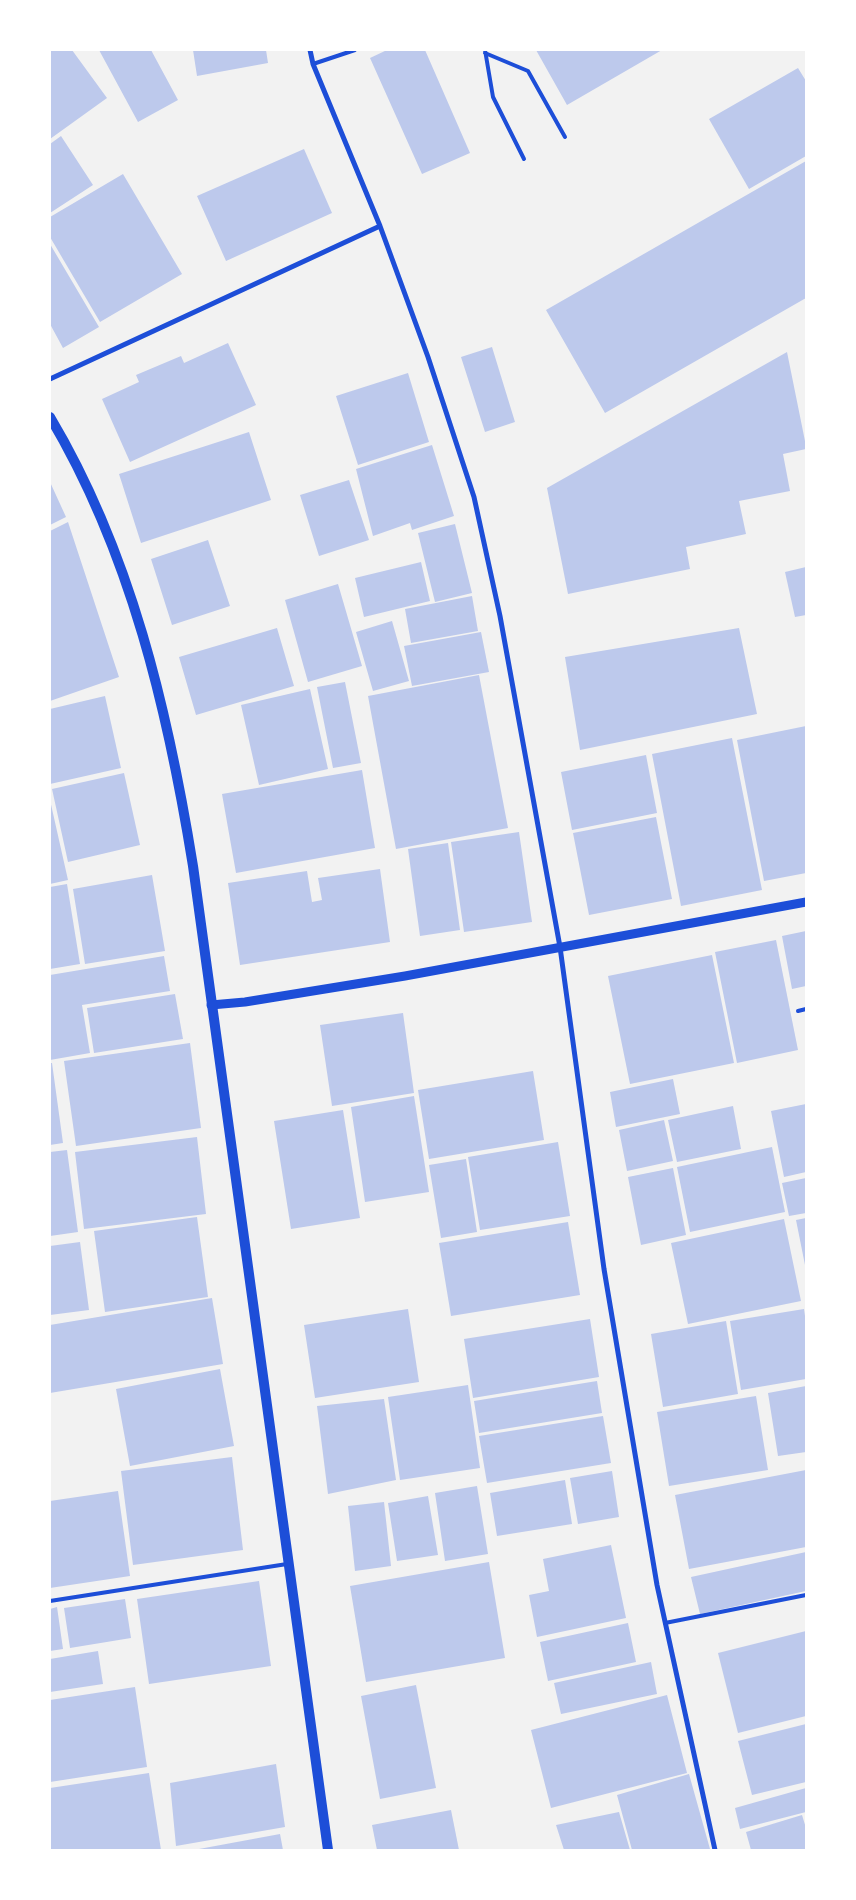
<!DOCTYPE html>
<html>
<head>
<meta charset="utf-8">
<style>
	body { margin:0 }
	#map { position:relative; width:856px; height:1900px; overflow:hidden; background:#f2f2f2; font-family:Manrope,sans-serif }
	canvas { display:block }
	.frame { position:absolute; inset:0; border:51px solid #fff; pointer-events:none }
</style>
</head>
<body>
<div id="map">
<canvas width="856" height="1900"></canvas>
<div class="frame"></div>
</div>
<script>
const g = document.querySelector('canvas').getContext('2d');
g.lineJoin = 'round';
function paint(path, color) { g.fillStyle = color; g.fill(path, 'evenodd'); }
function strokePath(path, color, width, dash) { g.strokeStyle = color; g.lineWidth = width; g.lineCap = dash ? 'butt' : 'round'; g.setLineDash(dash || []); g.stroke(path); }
const building = new Path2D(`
	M 50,50 L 72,50 L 107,98 L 50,139 Z
	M 99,50 L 151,50 L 178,100 L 138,122 Z
	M 193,50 L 266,50 L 268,63 L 197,76 Z
	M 387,50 L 425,50 L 470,153 L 422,174 L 370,58 Z
	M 536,50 L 662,50 L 567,105 Z
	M 798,68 L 806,81 L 806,156 L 749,189 L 709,119 Z
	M 61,136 L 93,185 L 50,213 L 50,144 Z
	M 304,149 L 332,213 L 226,261 L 197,196 Z
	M 806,161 L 806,298 L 605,413 L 546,310 Z
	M 123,174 L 182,274 L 100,322 L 50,237 L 50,217 Z
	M 50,244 L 99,327 L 63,348 L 50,324 Z
	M 228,343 L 256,405 L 130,462 L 102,399 L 139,382 L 136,375 L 181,356 L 184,363 Z
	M 492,347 L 515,422 L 485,432 L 461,357 Z
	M 787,352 L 806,446 L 806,449 L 783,454 L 790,491 L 739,501 L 746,534 L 686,547 L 690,569 L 568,594 L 547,488 Z
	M 408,373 L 429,442 L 358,465 L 336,396 Z
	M 249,432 L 271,500 L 141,543 L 119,474 Z
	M 432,445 L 454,516 L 412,530 L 410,523 L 373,536 L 356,469 Z
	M 349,480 L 369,540 L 319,556 L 300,495 Z
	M 50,482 L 66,517 L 50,525 Z
	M 68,522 L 119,677 L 50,701 L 50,531 Z
	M 455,524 L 472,593 L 435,602 L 418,533 Z
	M 208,540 L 230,606 L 172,625 L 151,559 Z
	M 421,562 L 430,601 L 364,617 L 355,578 Z
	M 806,567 L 806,615 L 795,617 L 785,572 Z
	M 338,584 L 362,666 L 308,682 L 285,600 Z
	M 472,596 L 478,631 L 411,643 L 405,609 Z
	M 392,621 L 409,681 L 373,691 L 356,632 Z
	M 277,628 L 294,686 L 196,715 L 179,657 Z
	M 739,628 L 757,714 L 580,750 L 565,657 Z
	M 481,632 L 489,672 L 412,686 L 404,646 Z
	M 479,675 L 508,828 L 396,849 L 368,696 Z
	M 345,682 L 361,763 L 333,768 L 317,687 Z
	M 310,689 L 328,769 L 259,785 L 241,705 Z
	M 105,696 L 121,768 L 50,784 L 50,709 Z
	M 806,726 L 806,873 L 764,881 L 737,740 Z
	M 732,738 L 762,890 L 681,906 L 652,754 Z
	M 646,755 L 657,813 L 572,830 L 561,772 Z
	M 362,770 L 375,848 L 236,873 L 222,794 Z
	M 124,773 L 140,845 L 68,862 L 52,789 Z
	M 50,800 L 68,880 L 50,884 Z
	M 656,817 L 672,899 L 589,915 L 573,833 Z
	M 519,832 L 532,922 L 464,932 L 451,842 Z
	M 448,843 L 460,930 L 420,936 L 408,849 Z
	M 380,869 L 390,942 L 240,965 L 228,883 L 307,871 L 312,902 L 322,900 L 318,878 Z
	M 152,875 L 165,951 L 85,964 L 73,889 Z
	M 67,884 L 80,964 L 50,969 L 50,887 Z
	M 806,931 L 806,986 L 792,989 L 782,936 Z
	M 776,940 L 798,1050 L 737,1063 L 715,952 Z
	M 712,955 L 734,1063 L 630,1084 L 608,976 Z
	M 164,956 L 170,991 L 82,1005 L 90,1053 L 50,1060 L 50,975 Z
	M 175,994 L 183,1039 L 94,1053 L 87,1008 Z
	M 403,1013 L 414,1093 L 332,1106 L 320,1025 Z
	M 190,1043 L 201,1128 L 76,1146 L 64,1061 Z
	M 50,1063 L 52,1063 L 63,1143 L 50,1145 Z
	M 533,1071 L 544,1140 L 429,1159 L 418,1090 Z
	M 673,1079 L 680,1114 L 616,1127 L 610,1092 Z
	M 414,1096 L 429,1192 L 365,1202 L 351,1107 Z
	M 806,1104 L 806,1172 L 784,1177 L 771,1111 Z
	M 733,1106 L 741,1149 L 677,1162 L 668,1120 Z
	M 343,1110 L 360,1218 L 291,1229 L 274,1121 Z
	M 664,1120 L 673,1161 L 627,1171 L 619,1130 Z
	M 197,1137 L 206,1214 L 84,1229 L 75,1152 Z
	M 558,1142 L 570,1216 L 480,1230 L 468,1157 Z
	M 772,1147 L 785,1212 L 690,1232 L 677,1167 Z
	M 67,1150 L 78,1232 L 50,1236 L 50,1152 Z
	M 466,1159 L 477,1232 L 441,1238 L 429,1165 Z
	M 673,1168 L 686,1235 L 641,1245 L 628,1177 Z
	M 806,1178 L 806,1213 L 789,1216 L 782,1183 Z
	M 197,1217 L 208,1297 L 105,1312 L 94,1231 Z
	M 806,1218 L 806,1265 L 805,1265 L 796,1220 Z
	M 784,1219 L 801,1301 L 688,1324 L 671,1243 Z
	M 568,1222 L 580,1295 L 451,1316 L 439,1243 Z
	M 80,1242 L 89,1310 L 50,1315 L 50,1246 Z
	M 212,1298 L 223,1364 L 50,1393 L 50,1325 Z
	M 408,1309 L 419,1382 L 315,1398 L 304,1325 Z
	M 804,1309 L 806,1323 L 806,1379 L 741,1390 L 730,1321 Z
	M 590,1319 L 599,1377 L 473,1398 L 464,1339 Z
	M 726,1321 L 738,1394 L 663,1407 L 651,1334 Z
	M 220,1369 L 234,1446 L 130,1466 L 116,1389 Z
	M 597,1381 L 602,1413 L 479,1433 L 474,1401 Z
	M 468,1385 L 480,1468 L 400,1480 L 388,1397 Z
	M 806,1386 L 806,1452 L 778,1456 L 768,1393 Z
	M 756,1396 L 768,1470 L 669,1486 L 657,1412 Z
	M 384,1399 L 396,1480 L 328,1494 L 317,1406 Z
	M 603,1416 L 611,1463 L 487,1483 L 479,1436 Z
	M 232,1457 L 243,1550 L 133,1565 L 121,1471 Z
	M 806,1470 L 806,1547 L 689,1569 L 675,1495 Z
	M 612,1471 L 619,1517 L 578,1524 L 570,1478 Z
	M 565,1480 L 572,1524 L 497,1536 L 490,1493 Z
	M 477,1486 L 488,1554 L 445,1561 L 435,1493 Z
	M 118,1491 L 130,1576 L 50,1588 L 50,1501 Z
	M 428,1496 L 438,1555 L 397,1561 L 388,1503 Z
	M 384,1502 L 391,1566 L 355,1571 L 348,1506 Z
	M 611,1545 L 626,1618 L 537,1637 L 529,1595 L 549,1591 L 543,1559 Z
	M 806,1552 L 806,1591 L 700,1614 L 691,1577 Z
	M 489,1562 L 505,1658 L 366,1682 L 350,1586 Z
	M 259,1581 L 271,1666 L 149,1684 L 137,1599 Z
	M 125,1599 L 131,1638 L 70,1648 L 64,1608 Z
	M 57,1607 L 63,1649 L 50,1651 L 50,1609 Z
	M 628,1623 L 636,1662 L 548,1681 L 540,1642 Z
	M 806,1631 L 806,1716 L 738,1733 L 718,1653 Z
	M 98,1651 L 103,1684 L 50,1692 L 50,1659 Z
	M 651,1662 L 657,1694 L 561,1714 L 554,1683 Z
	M 416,1685 L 436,1788 L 380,1799 L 361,1696 Z
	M 135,1687 L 147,1767 L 50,1782 L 50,1700 Z
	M 667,1695 L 687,1773 L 551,1808 L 531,1730 Z
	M 806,1724 L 806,1782 L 752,1795 L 738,1741 Z
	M 276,1764 L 285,1827 L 176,1846 L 170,1783 Z
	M 149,1773 L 161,1850 L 50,1850 L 50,1788 Z
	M 689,1774 L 710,1849 L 632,1850 L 617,1795 Z
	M 806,1788 L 806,1812 L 740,1829 L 735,1808 Z
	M 451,1810 L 459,1850 L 377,1850 L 372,1825 Z
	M 619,1812 L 630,1850 L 564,1850 L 556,1825 Z
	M 802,1815 L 806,1828 L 806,1850 L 751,1850 L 746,1832 Z
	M 280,1834 L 283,1850 L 199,1850 L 199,1849 Z`);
const service = new Path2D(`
	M 485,50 L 493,97 L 524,159
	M 485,53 L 528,71 L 565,137
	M 313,64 L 355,50
	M 798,1011 L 806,1009
	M 50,1601 L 287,1564
	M 665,1623 L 806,1595`);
const minor = new Path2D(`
	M 310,50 L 313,64 L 380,226 L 428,357 L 474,497 L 500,616 L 560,947 L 604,1269 L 657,1585 L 715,1850
	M 50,379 L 380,226`);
const tertiary = new Path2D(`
	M 211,1005 L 245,1002 L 405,976 L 806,902`);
const secondary = new Path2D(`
	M 50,417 C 131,553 168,711 193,866 L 328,1850`);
paint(building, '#bdc9ec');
strokePath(service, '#1d4ed8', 4);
strokePath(minor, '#1d4ed8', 5);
strokePath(tertiary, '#1d4ed8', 9);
strokePath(secondary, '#1d4ed8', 10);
</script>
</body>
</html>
